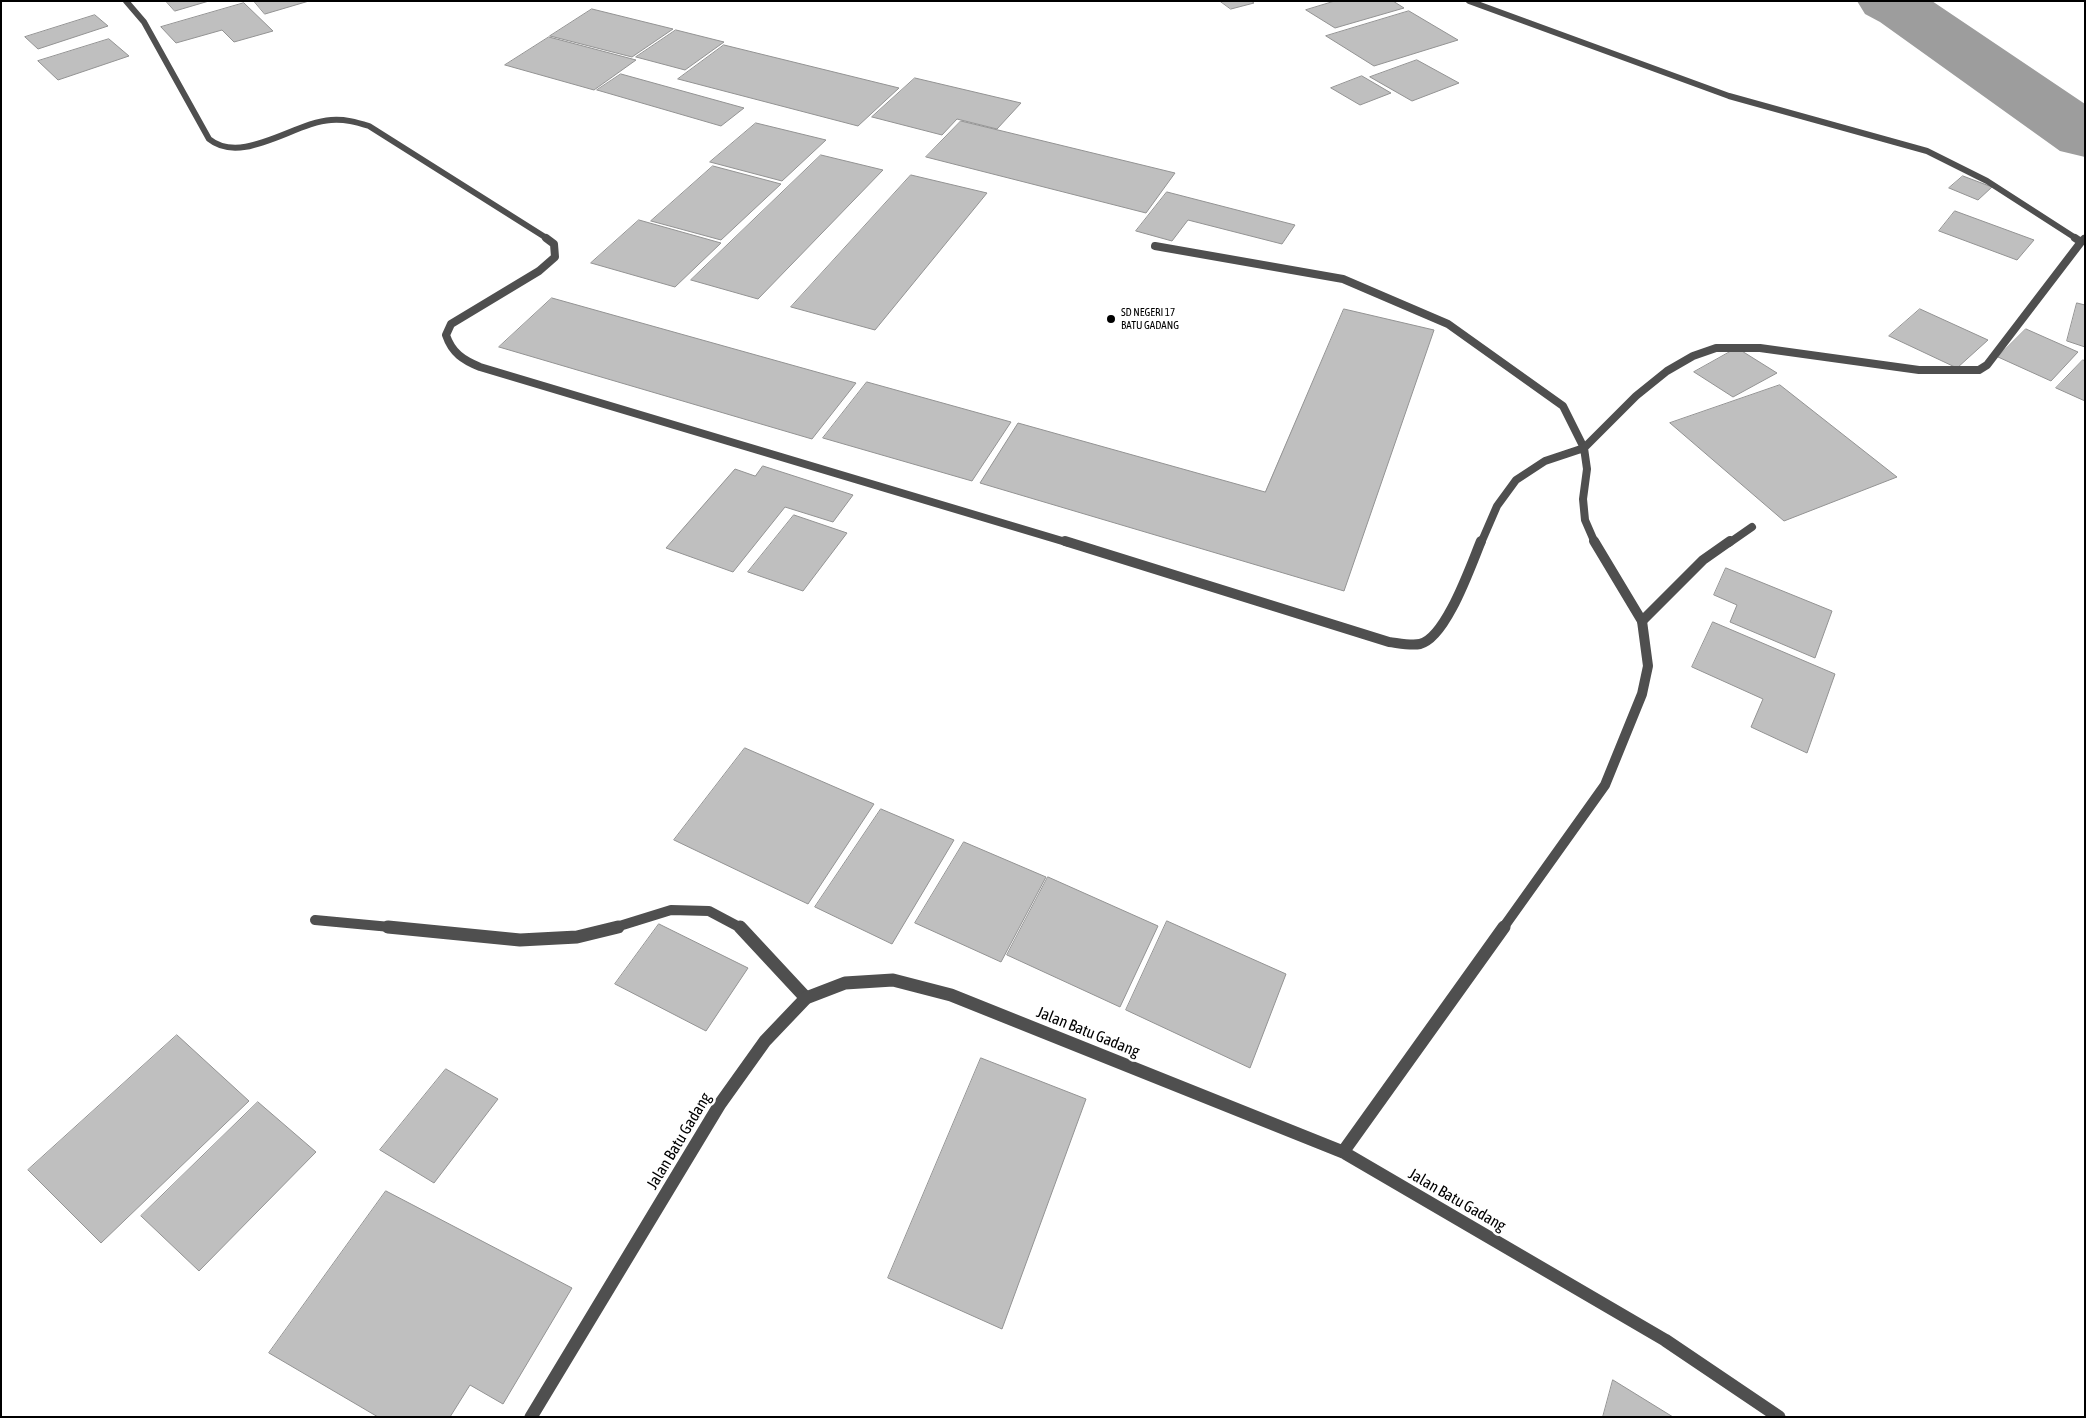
<!DOCTYPE html>
<html>
<head>
<meta charset="utf-8">
<style>
	body { margin:0 }
	#map { position:relative; width:2086px; height:1418px; overflow:hidden; background:#fff; font-family:"Asap Condensed",sans-serif }
	canvas { display:block }
	.frame { position:absolute; inset:0; border:2px solid #000; pointer-events:none }
</style>
</head>
<body>
<div id="map">
<canvas width="2086" height="1418"></canvas>
<div class="frame"></div>
</div>
<script>
const g = document.querySelector('canvas').getContext('2d');
g.lineJoin = 'round';
function paint(path, color) { g.fillStyle = color; g.fill(path, 'evenodd'); }
function strokePath(path, color, width, dash) { g.strokeStyle = color; g.lineWidth = width; g.lineCap = dash ? 'butt' : 'round'; g.setLineDash(dash || []); g.stroke(path); }
function label(font, color, halo, rows, align = 'center') {
  g.font = font + ' "Asap Condensed",sans-serif'; g.lineWidth = 5; g.setLineDash([]); g.textBaseline = 'middle'; g.strokeStyle = halo; g.fillStyle = color; for (const [text, x, y, turn = 0] of rows) {
    g.save(); g.translate(x, y); g.rotate((+turn || 0) * Math.PI / 180); g.textAlign = isNaN(turn) ? turn : align; if (halo) g.strokeText(text, 0, 0); g.fillText(text, 0, 0); g.restore();
  }
}
const river = new Path2D(`
	M 1857,1 L 1932,1 L 2085,104 L 2085,157 L 2060,151 L 1880,22 L 1865,14 Z`);
const building = new Path2D(`
	M 166,1 L 209,1 L 175,11 Z
	M 254,1 L 309,1 L 265,14 Z
	M 1220,1 L 1251,1 L 1254,3 L 1231,9 Z
	M 1335,1 L 1393,1 L 1404,8 L 1335,28 L 1306,10 Z
	M 244,3 L 273,31 L 234,42 L 222,30 L 176,43 L 161,27 Z
	M 592,9 L 673,29 L 632,57 L 550,36 Z
	M 1409,11 L 1458,40 L 1374,66 L 1326,36 Z
	M 95,15 L 108,26 L 38,49 L 25,37 Z
	M 676,30 L 724,42 L 685,70 L 636,57 Z
	M 549,37 L 636,60 L 594,90 L 505,65 Z
	M 109,39 L 129,56 L 58,80 L 38,61 Z
	M 724,45 L 899,88 L 858,126 L 678,79 Z
	M 1417,60 L 1459,83 L 1412,101 L 1370,77 Z
	M 621,74 L 744,108 L 721,126 L 597,90 Z
	M 1362,76 L 1391,93 L 1360,105 L 1331,88 Z
	M 915,78 L 1021,103 L 997,129 L 957,119 L 942,135 L 872,117 Z
	M 961,121 L 1175,173 L 1146,213 L 926,157 Z
	M 756,123 L 826,140 L 782,181 L 710,162 Z
	M 821,155 L 883,170 L 758,299 L 691,280 Z
	M 713,166 L 781,184 L 721,240 L 651,221 Z
	M 911,175 L 987,193 L 875,330 L 791,307 Z
	M 1963,176 L 1992,187 L 1978,200 L 1949,188 Z
	M 1167,192 L 1295,225 L 1282,244 L 1188,220 L 1172,241 L 1136,231 Z
	M 1955,211 L 2034,240 L 2017,260 L 1939,231 Z
	M 639,220 L 721,243 L 675,287 L 591,263 Z
	M 552,298 L 856,383 L 812,439 L 499,347 Z
	M 2077,303 L 2085,305 L 2085,347 L 2067,341 Z
	M 1344,309 L 1434,330 L 1344,591 L 980,483 L 1018,423 L 1265,492 Z
	M 1920,309 L 1988,340 L 1957,368 L 1889,336 Z
	M 2026,329 L 2078,352 L 2051,381 L 1998,357 Z
	M 1737,348 L 1777,373 L 1733,397 L 1694,372 Z
	M 2083,360 L 2085,361 L 2085,401 L 2056,388 Z
	M 867,382 L 1011,422 L 972,481 L 823,438 Z
	M 1780,385 L 1897,477 L 1784,521 L 1670,423 Z
	M 763,466 L 853,495 L 833,522 L 785,507 L 733,572 L 666,548 L 735,469 L 755,476 Z
	M 794,515 L 847,533 L 803,591 L 748,572 Z
	M 1726,568 L 1832,611 L 1815,658 L 1730,622 L 1737,605 L 1714,595 Z
	M 1713,622 L 1835,674 L 1807,753 L 1751,727 L 1763,699 L 1692,667 Z
	M 745,748 L 874,804 L 808,904 L 674,840 Z
	M 881,809 L 954,840 L 892,944 L 815,907 Z
	M 964,842 L 1046,877 L 1001,962 L 915,923 Z
	M 1048,877 L 1158,926 L 1120,1007 L 1007,955 Z
	M 1167,921 L 1286,974 L 1250,1068 L 1126,1010 Z
	M 659,924 L 748,968 L 706,1031 L 615,984 Z
	M 177,1035 L 249,1101 L 101,1243 L 28,1170 Z
	M 981,1058 L 1086,1099 L 1002,1329 L 888,1278 Z
	M 446,1069 L 498,1099 L 434,1183 L 380,1150 Z
	M 258,1102 L 316,1152 L 199,1271 L 141,1216 Z
	M 386,1191 L 572,1288 L 503,1404 L 470,1385 L 450,1417 L 378,1417 L 269,1353 Z
	M 1613,1380 L 1673,1417 L 1603,1417 Z`);
const laneFar2 = new Path2D(`
	M 1155,246 L 1343,279 L 1448,324 L 1563,406 L 1584,448
	M 1729,543 L 1752,527`);
const laneFar1 = new Path2D(`
	M 1642,621 L 1703,560 L 1730,541
	M 315,920 L 401,928
	M 613,928 L 671,910 L 709,911 L 741,928`);
const lane = new Path2D(`
	M 388,927 L 520,940 L 577,937 L 618,927
	M 740,927 L 806,998`);
const streetFar3 = new Path2D(`
	M 126,1 L 144,22 L 209,139 C 242,166 295,122 331,120 C 345,119 356,122 369,126 L 548,239
	M 1469,1 L 1729,96 L 1927,151 L 1987,181 L 2077,239`);
const streetFar2 = new Path2D(`
	M 546,238 L 554,244 L 555,257 L 539,271 L 451,324 L 446,335 C 452,353 463,360 480,367 L 1069,543
	M 2075,238 L 2081,242 L 2084,239
	M 1584,448 L 1587,469 L 1583,499 L 1585,520 L 1595,543
	M 1481,543 L 1497,506 L 1516,480 L 1545,461 L 1584,448 L 1636,396 L 1667,371 L 1693,356 L 1716,348 L 1760,348 L 1919,370 L 1979,370 L 1987,365 L 2081,242`);
const streetFar1 = new Path2D(`
	M 1065,541 L 1389,642 C 1398,643 1411,646 1420,644 C 1446,638 1471,565 1481,541
	M 1503,928 L 1605,785 L 1642,694 L 1648,666 L 1642,621 L 1594,541`);
const street = new Path2D(`
	M 1343,1152 L 1504,927
	M 531,1417 L 720,1104 L 765,1041 L 806,998 L 845,983 L 893,980 L 951,995 L 1343,1152 L 1665,1340 L 1779,1417`);
const markers = [
	[1111,319,5,"#000"]
];
const farPoinames = [
	["SD NEGERI 17",1121,313],
	["BATU GADANG",1121,326]
];
const nearStreetnames = [
	["Jalan Batu Gadang",1088,1032,22],
	["Jalan Batu Gadang",679,1141,-59],
	["Jalan Batu Gadang",1457,1200,30]
];
paint(river, '#9d9d9d');
paint(building, '#bfbfbf');
strokePath(building, '#939393', 1);
strokePath(laneFar2, '#4f4f4f', 8);
strokePath(laneFar1, '#4f4f4f', 10);
strokePath(lane, '#4f4f4f', 13);
strokePath(streetFar3, '#4f4f4f', 6);
strokePath(streetFar2, '#4f4f4f', 8);
strokePath(streetFar1, '#4f4f4f', 10);
strokePath(street, '#4f4f4f', 13);
for (const [x, y, r, color] of markers) { const dot = new Path2D(); dot.arc(x, y, r, 0, 2 * Math.PI); g.fillStyle = color; g.fill(dot); strokePath(dot, '#fff', 2); }
label('11px', '#000', '#fff', farPoinames, 'left');
label('16px', '#000', '#fff', nearStreetnames);
</script>
</body>
</html>
